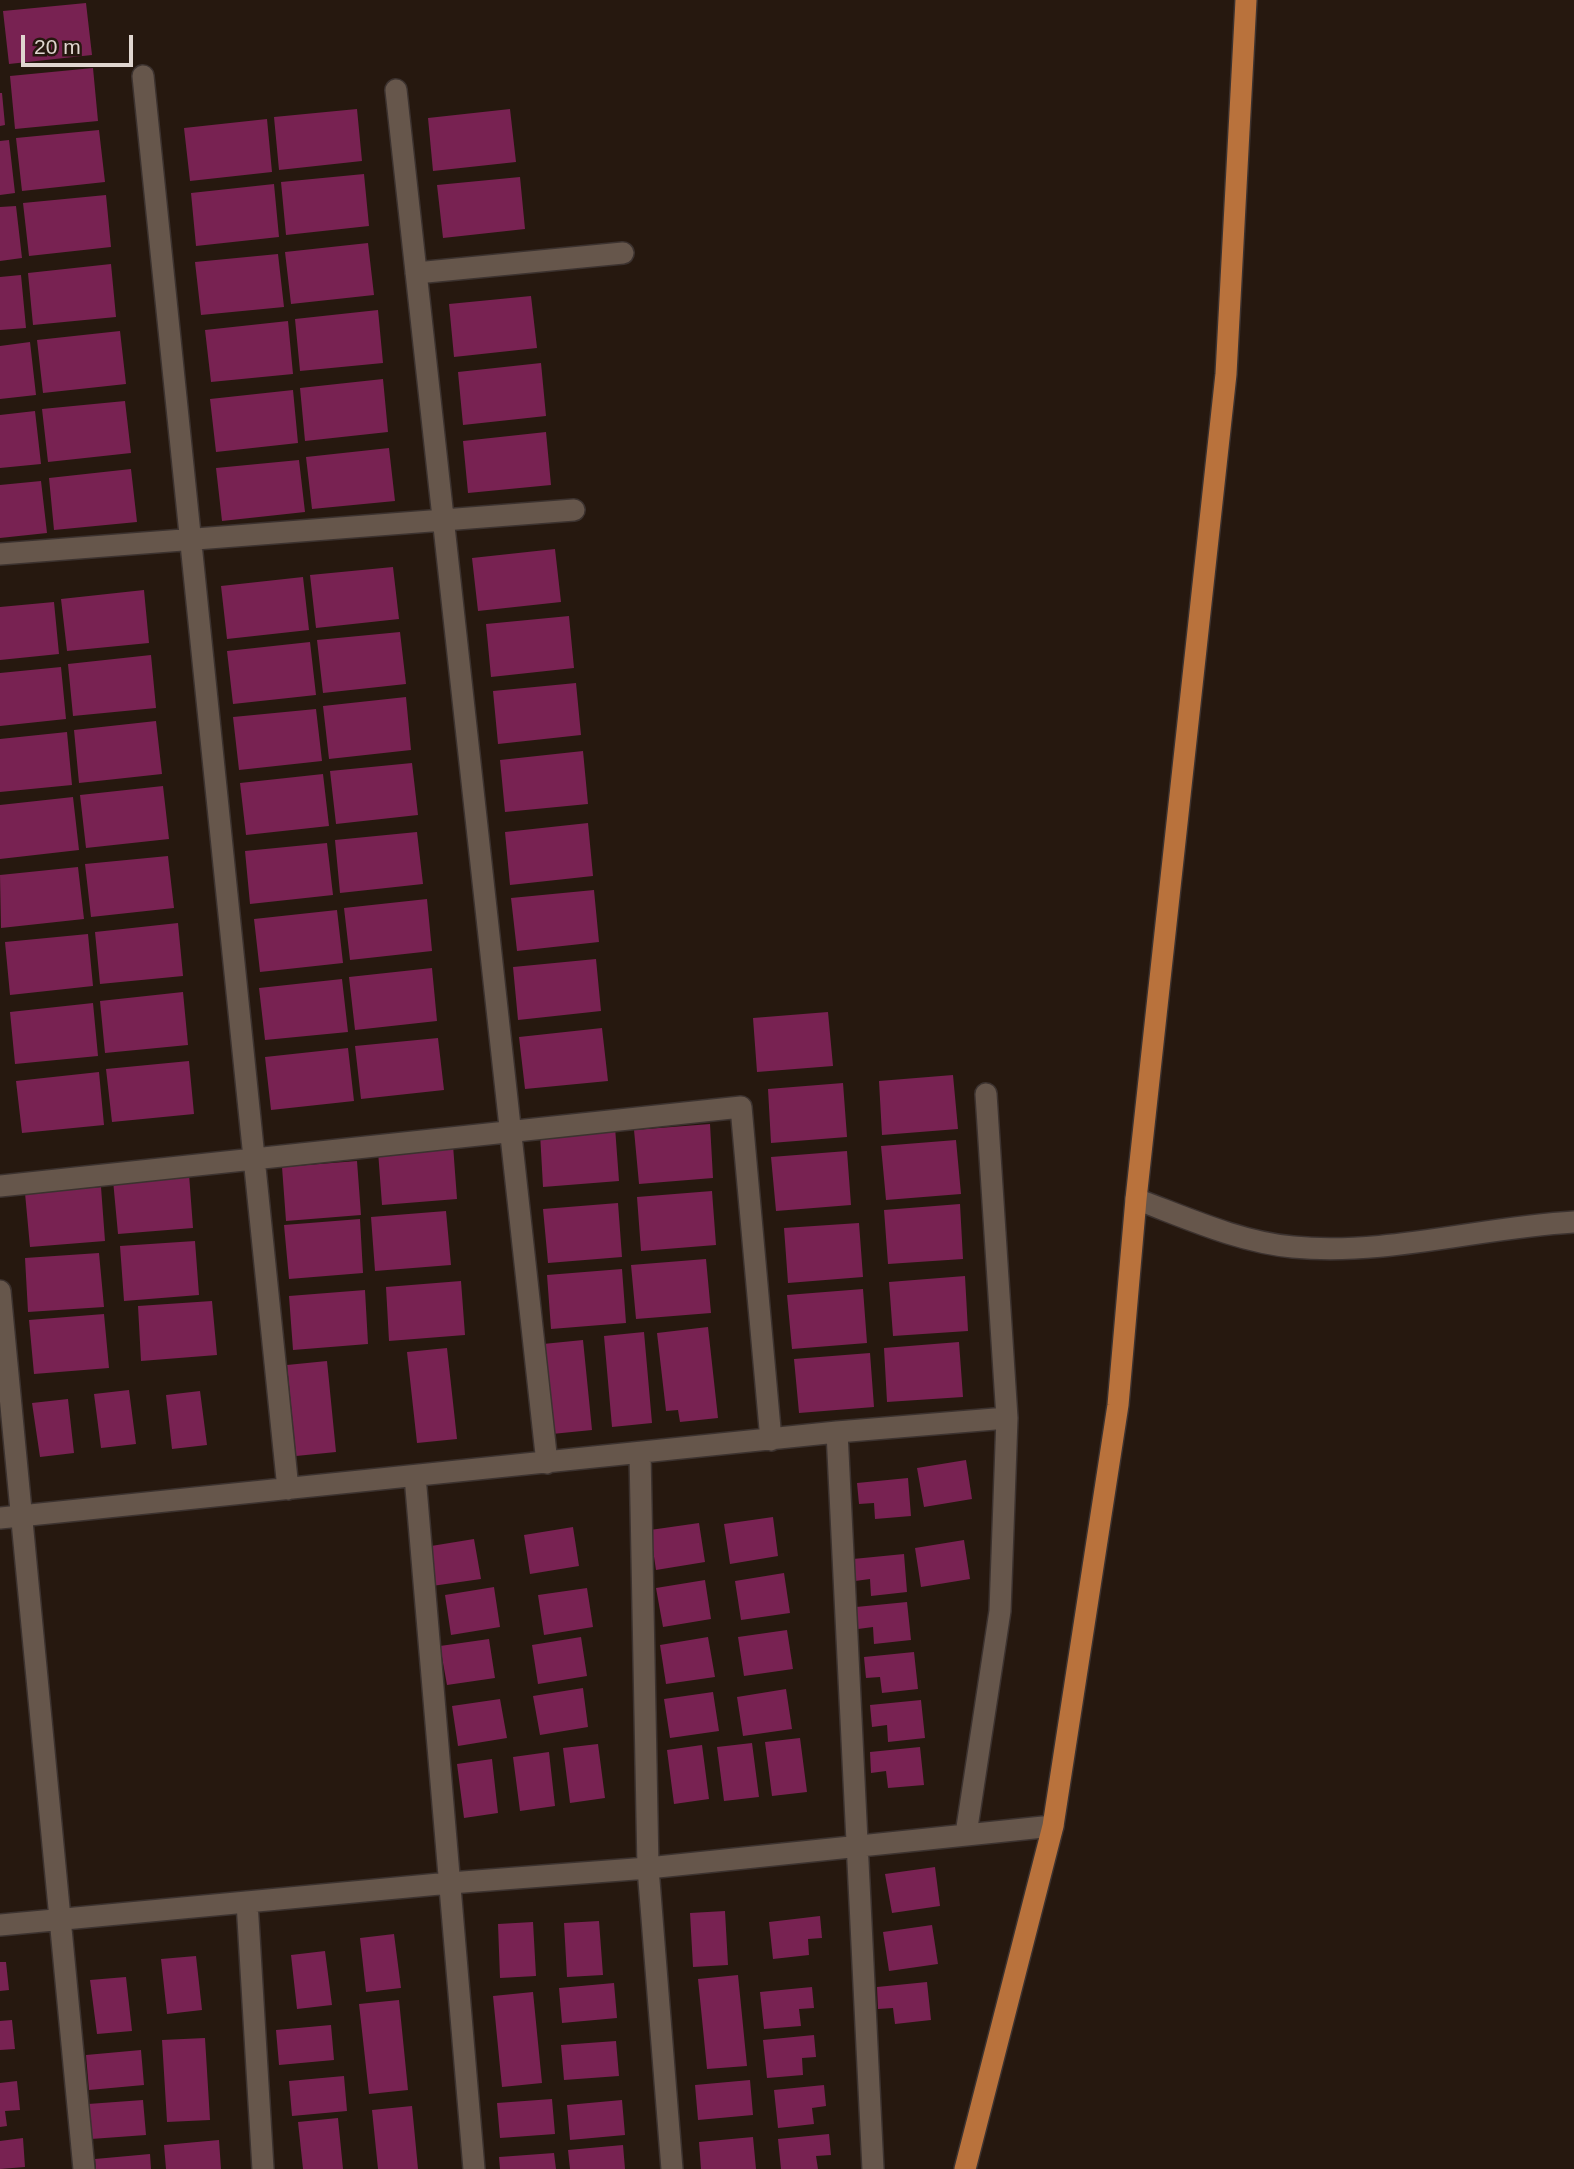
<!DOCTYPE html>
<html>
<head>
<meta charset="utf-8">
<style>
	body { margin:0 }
	#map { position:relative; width:1574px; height:2169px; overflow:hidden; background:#26180f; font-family:Arial,sans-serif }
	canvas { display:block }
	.scale { position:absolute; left:21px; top:35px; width:112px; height:32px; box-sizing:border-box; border:4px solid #e0d6d0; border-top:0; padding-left:9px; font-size:21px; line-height:24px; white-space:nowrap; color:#e0d6d0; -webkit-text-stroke:5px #26180f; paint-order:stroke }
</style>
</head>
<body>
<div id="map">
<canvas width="1574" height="2169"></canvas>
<div class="scale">20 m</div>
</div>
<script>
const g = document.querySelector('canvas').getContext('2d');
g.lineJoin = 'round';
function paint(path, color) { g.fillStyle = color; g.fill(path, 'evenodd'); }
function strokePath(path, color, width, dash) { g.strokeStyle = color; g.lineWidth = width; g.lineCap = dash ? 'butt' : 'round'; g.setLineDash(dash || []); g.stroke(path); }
const building = new Path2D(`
	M 86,3 L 92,55 L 9,64 L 3,11 Z
	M 93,68 L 98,121 L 15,129 L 10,76 Z
	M 0,93 L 2,93 L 5,125 L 0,126 Z
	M 357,109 L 362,161 L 279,170 L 274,117 Z
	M 510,109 L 516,162 L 433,171 L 428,118 Z
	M 267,119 L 272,172 L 190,181 L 184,128 Z
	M 99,130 L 105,182 L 22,191 L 16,138 Z
	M 9,140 L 15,193 L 0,195 L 0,141 Z
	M 364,174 L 369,226 L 286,235 L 281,182 Z
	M 520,177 L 525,229 L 443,238 L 437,185 Z
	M 274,184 L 279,237 L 196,246 L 191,193 Z
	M 106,195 L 111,247 L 29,256 L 23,203 Z
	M 16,206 L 22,258 L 0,261 L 0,207 Z
	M 368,243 L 374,295 L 291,304 L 285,252 Z
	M 278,254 L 284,307 L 201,315 L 195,262 Z
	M 111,264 L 116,317 L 33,325 L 28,273 Z
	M 21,275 L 26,328 L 0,330 L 0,277 Z
	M 531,296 L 537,348 L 454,357 L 449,304 Z
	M 378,310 L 383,363 L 300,371 L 295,319 Z
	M 288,321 L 293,374 L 211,382 L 205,330 Z
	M 120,331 L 126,384 L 43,393 L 37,340 Z
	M 30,342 L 36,395 L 0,399 L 0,346 Z
	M 541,363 L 546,416 L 463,425 L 458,372 Z
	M 383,379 L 388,432 L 305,441 L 300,388 Z
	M 293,390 L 298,443 L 216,452 L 210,399 Z
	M 125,401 L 131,453 L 48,462 L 42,409 Z
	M 35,411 L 41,464 L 0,468 L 0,415 Z
	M 546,432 L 551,485 L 468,493 L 463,441 Z
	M 389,448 L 395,501 L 312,509 L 306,457 Z
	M 299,460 L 305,512 L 222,521 L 216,468 Z
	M 131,469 L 137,522 L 54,530 L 49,478 Z
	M 41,481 L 47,533 L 0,538 L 0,485 Z
	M 555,549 L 561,602 L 478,611 L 472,558 Z
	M 393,567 L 399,619 L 316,628 L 310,575 Z
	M 303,577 L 309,630 L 227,639 L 221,586 Z
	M 144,590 L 149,643 L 67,651 L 61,599 Z
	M 54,602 L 59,654 L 0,660 L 0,607 Z
	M 569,616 L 574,668 L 491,677 L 486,624 Z
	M 400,632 L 406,684 L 323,693 L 317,640 Z
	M 310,642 L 316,695 L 233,704 L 227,651 Z
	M 151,655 L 156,708 L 73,716 L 68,664 Z
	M 61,667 L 66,719 L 0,726 L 0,673 Z
	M 576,683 L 581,735 L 498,744 L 493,691 Z
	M 406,697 L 411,750 L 329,759 L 323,706 Z
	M 316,709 L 322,761 L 239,770 L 233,717 Z
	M 156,721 L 162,774 L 79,783 L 74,730 Z
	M 67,732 L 72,785 L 0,792 L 0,739 Z
	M 583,751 L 588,804 L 505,812 L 500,760 Z
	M 412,763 L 418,815 L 336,824 L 330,771 Z
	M 323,774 L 329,826 L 246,835 L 240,783 Z
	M 163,786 L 169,839 L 86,848 L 80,795 Z
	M 73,797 L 79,850 L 0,859 L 0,805 Z
	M 588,823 L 593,876 L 510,885 L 505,832 Z
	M 417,832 L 423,884 L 340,893 L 335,840 Z
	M 327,843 L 333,895 L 250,904 L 245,851 Z
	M 168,856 L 174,908 L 91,917 L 85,864 Z
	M 78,867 L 84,919 L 1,928 L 0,875 Z
	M 594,890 L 599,942 L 517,951 L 511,898 Z
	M 427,899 L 432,951 L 350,960 L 344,908 Z
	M 337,910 L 343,963 L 260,972 L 254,919 Z
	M 178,923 L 183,976 L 100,984 L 95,932 Z
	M 88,934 L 93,986 L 10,995 L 5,942 Z
	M 596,959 L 601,1011 L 518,1020 L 513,967 Z
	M 432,968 L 437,1021 L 355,1030 L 349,977 Z
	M 342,979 L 348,1032 L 265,1040 L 259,988 Z
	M 183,992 L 188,1045 L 105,1053 L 100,1001 Z
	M 93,1003 L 98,1056 L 15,1064 L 10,1012 Z
	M 828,1012 L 833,1066 L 757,1072 L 753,1018 Z
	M 602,1028 L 608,1081 L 525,1089 L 519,1037 Z
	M 438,1038 L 444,1090 L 361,1099 L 355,1046 Z
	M 348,1048 L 354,1101 L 271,1110 L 265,1057 Z
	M 189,1061 L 194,1114 L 112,1122 L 106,1069 Z
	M 99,1072 L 104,1125 L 22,1133 L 16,1081 Z
	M 953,1075 L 958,1129 L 882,1135 L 879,1081 Z
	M 843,1083 L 847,1137 L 771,1143 L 768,1089 Z
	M 710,1124 L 713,1178 L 639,1184 L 634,1130 Z
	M 615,1127 L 619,1181 L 543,1187 L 540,1133 Z
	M 956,1140 L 961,1194 L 886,1200 L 881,1146 Z
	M 453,1145 L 457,1199 L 382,1205 L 378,1151 Z
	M 847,1151 L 851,1205 L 776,1211 L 771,1157 Z
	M 357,1161 L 361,1215 L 286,1221 L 282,1167 Z
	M 189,1174 L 193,1228 L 118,1234 L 113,1180 Z
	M 101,1187 L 105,1241 L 30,1247 L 25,1193 Z
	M 712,1191 L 716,1245 L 641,1251 L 637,1197 Z
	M 618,1203 L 622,1257 L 548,1263 L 543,1209 Z
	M 960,1204 L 963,1259 L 888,1264 L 884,1210 Z
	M 446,1211 L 451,1265 L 375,1271 L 371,1217 Z
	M 360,1219 L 363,1273 L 289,1279 L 284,1225 Z
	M 859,1223 L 863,1277 L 788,1283 L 784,1228 Z
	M 195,1241 L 199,1295 L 124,1301 L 120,1246 Z
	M 99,1253 L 104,1307 L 28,1312 L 25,1258 Z
	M 706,1259 L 711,1313 L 636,1319 L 631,1265 Z
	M 622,1269 L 626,1323 L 551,1329 L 547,1275 Z
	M 965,1276 L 968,1331 L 893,1336 L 889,1282 Z
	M 461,1281 L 465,1335 L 389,1341 L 386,1287 Z
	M 863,1289 L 867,1343 L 792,1349 L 787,1295 Z
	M 365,1290 L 368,1344 L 293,1350 L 289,1296 Z
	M 212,1301 L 217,1355 L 141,1361 L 138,1306 Z
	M 104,1314 L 109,1368 L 34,1374 L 29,1320 Z
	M 708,1327 L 718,1418 L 680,1422 L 678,1410 L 666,1411 L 657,1333 Z
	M 644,1332 L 652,1423 L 612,1427 L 604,1336 Z
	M 583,1340 L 592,1430 L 552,1434 L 543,1344 Z
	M 959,1342 L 963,1397 L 887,1402 L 884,1348 Z
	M 447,1348 L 457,1439 L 417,1443 L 407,1352 Z
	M 870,1353 L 874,1407 L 799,1413 L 794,1359 Z
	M 327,1361 L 336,1452 L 296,1456 L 287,1365 Z
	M 129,1390 L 136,1444 L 101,1448 L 94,1394 Z
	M 200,1391 L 207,1445 L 172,1449 L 166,1395 Z
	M 68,1399 L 74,1453 L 40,1457 L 32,1403 Z
	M 966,1460 L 972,1499 L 924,1507 L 917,1468 Z
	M 908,1478 L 911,1516 L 875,1519 L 874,1503 L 859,1504 L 857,1483 Z
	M 773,1517 L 778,1556 L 730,1564 L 724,1524 Z
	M 699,1523 L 705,1562 L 656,1570 L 650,1530 Z
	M 573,1527 L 579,1566 L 530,1574 L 524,1535 Z
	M 474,1539 L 481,1579 L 432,1586 L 425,1547 Z
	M 964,1540 L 970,1579 L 921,1587 L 915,1548 Z
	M 904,1554 L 907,1592 L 871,1596 L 870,1579 L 855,1581 L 853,1559 Z
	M 784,1573 L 790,1613 L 741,1620 L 735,1581 Z
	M 705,1580 L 711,1619 L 663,1627 L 656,1588 Z
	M 494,1587 L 500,1627 L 451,1635 L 445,1595 Z
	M 587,1588 L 593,1627 L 544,1635 L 538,1595 Z
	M 907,1602 L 911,1640 L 874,1644 L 873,1627 L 858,1629 L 856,1607 Z
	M 787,1630 L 793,1669 L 744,1676 L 738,1637 Z
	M 581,1637 L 587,1676 L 538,1684 L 532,1645 Z
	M 708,1637 L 715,1677 L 666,1684 L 660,1645 Z
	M 489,1639 L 495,1678 L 447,1685 L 440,1646 Z
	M 914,1652 L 918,1689 L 882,1693 L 880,1677 L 866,1678 L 864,1657 Z
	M 583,1688 L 588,1727 L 540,1735 L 533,1696 Z
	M 786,1689 L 792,1729 L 743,1736 L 737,1697 Z
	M 713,1692 L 719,1731 L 670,1738 L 664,1699 Z
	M 500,1699 L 507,1738 L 458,1746 L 452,1706 Z
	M 921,1700 L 925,1738 L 888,1742 L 887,1725 L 872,1727 L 870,1705 Z
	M 800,1738 L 807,1792 L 772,1796 L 765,1742 Z
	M 752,1743 L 759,1797 L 724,1801 L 717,1747 Z
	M 598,1744 L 605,1798 L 570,1803 L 563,1748 Z
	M 702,1745 L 709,1799 L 674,1804 L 667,1750 Z
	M 920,1747 L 924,1785 L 888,1788 L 886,1771 L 871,1773 L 870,1752 Z
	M 549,1752 L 555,1806 L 520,1811 L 513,1757 Z
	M 492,1759 L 498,1813 L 464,1818 L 457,1764 Z
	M 935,1867 L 940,1906 L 892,1913 L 885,1874 Z
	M 725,1911 L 728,1965 L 693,1967 L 690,1913 Z
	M 820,1916 L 822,1938 L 808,1939 L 809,1955 L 773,1959 L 769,1922 Z
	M 599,1921 L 603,1975 L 567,1977 L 564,1923 Z
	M 533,1922 L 536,1976 L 500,1978 L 498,1924 Z
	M 932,1925 L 938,1964 L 889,1971 L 883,1932 Z
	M 394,1934 L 401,1988 L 366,1992 L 360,1938 Z
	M 325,1951 L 332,2005 L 297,2009 L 291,1955 Z
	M 196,1956 L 202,2010 L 167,2014 L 161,1959 Z
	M 0,1962 L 6,1962 L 9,1990 L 0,1991 Z
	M 738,1975 L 747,2066 L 707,2069 L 698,1979 Z
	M 126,1977 L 132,2031 L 97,2034 L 90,1980 Z
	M 927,1982 L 931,2020 L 895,2024 L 893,2008 L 878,2009 L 877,1987 Z
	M 614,1983 L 617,2018 L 562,2023 L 559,1988 Z
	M 812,1987 L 814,2008 L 799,2009 L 801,2026 L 764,2029 L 760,1992 Z
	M 533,1992 L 542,2083 L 502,2087 L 493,1996 Z
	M 399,2000 L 408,2090 L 369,2094 L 359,2004 Z
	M 12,2020 L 15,2049 L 0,2050 L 0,2021 Z
	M 331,2025 L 334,2060 L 279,2065 L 276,2030 Z
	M 814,2035 L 816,2057 L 802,2058 L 803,2075 L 767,2078 L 763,2040 Z
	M 205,2038 L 210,2120 L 167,2122 L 162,2040 Z
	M 616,2041 L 619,2076 L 564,2080 L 561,2045 Z
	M 141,2050 L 144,2085 L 89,2090 L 86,2055 Z
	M 344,2076 L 347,2111 L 292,2116 L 289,2081 Z
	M 750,2080 L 753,2115 L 698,2120 L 695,2085 Z
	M 17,2081 L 20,2110 L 5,2111 L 7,2126 L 0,2127 L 0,2083 Z
	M 824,2085 L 826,2106 L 812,2108 L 814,2124 L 778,2128 L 774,2090 Z
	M 552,2099 L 555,2134 L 500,2138 L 497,2103 Z
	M 143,2100 L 146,2135 L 91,2139 L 88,2104 Z
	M 622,2100 L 625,2135 L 570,2140 L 567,2105 Z
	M 412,2106 L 418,2169 L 378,2169 L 372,2110 Z
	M 338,2118 L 343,2169 L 303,2169 L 298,2122 Z
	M 829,2134 L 831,2155 L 816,2156 L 818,2169 L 781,2169 L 778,2139 Z
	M 753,2137 L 756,2169 L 701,2169 L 699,2142 Z
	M 23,2138 L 25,2167 L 0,2169 L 0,2141 Z
	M 219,2140 L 221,2169 L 166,2169 L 164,2145 Z
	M 623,2145 L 625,2169 L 570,2169 L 568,2150 Z
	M 554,2153 L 556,2169 L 500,2169 L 499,2157 Z
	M 150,2154 L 151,2169 L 96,2169 L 95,2159 Z`);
const minor = new Path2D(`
	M 143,76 L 288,1489
	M 396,90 L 547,1463
	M 416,273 L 623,253
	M 0,554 L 574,510
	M 0,1186 L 741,1107 L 771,1440
	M 1136,1199 C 1187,1218 1239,1242 1293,1247 C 1387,1256 1481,1227 1574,1222
	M 0,1291 L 84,2169
	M 837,1432 L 873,2169
	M 640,1453 L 648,1868 L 672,2169
	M 415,1476 L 474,2169
	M 0,1518 L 837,1432 L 1007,1418
	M 966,1834 L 1000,1611 L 1007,1418 L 986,1094
	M 247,1902 L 263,2169
	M 0,1925 L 450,1883 L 648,1868 L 1053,1826`);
const major = new Path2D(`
	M 965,2169 L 1053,1826 L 1118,1405 L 1136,1199 L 1226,374 L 1246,0`);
paint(building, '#782252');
strokePath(minor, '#3c322f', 24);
strokePath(major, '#3c322f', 24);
strokePath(minor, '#66564b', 21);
strokePath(major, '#b9723c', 21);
</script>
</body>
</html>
